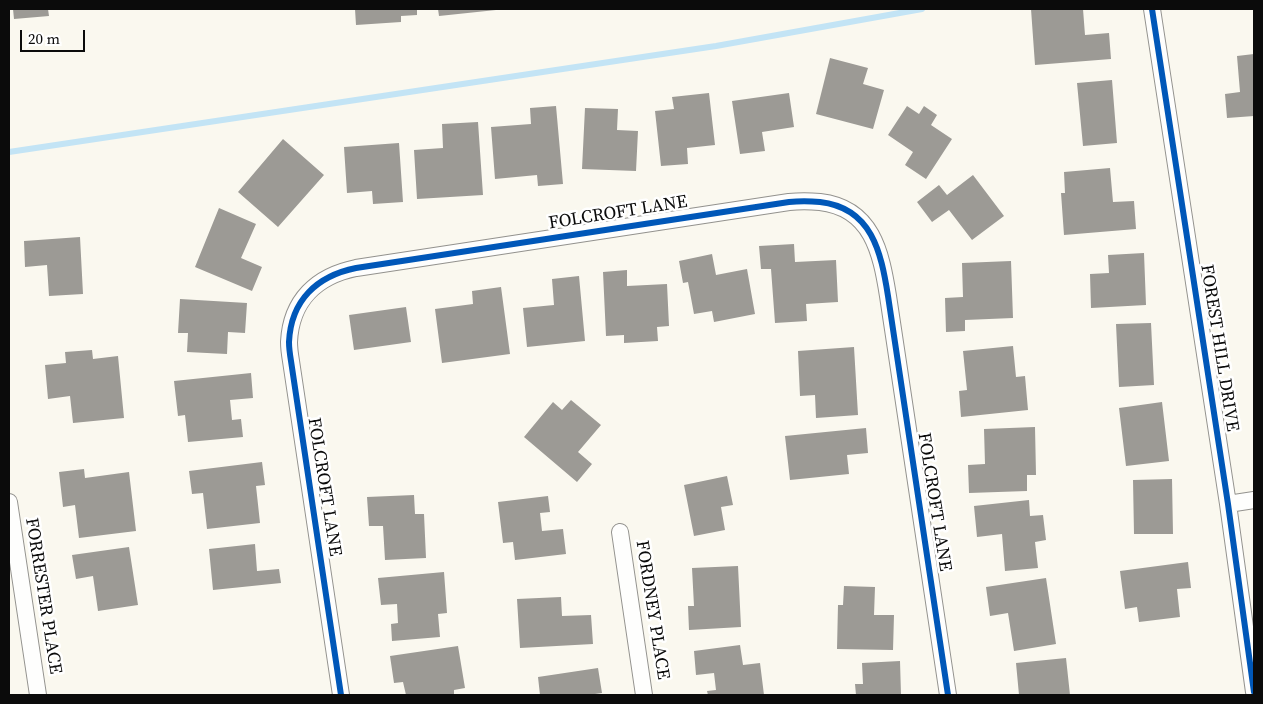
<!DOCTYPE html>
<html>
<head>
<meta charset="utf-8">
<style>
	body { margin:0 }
	#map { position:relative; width:1263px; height:704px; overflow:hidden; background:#faf8ef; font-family:"Source Serif 4",serif }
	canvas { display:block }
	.frame { position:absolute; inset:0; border:10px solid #0b0b0b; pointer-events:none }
	.scale { position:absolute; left:20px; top:30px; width:65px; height:22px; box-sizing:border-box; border:2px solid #0b0b0b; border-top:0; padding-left:6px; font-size:15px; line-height:18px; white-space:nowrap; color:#0b0b0b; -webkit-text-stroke:4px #fff; paint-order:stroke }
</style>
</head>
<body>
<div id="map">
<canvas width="1263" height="704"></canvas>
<div class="frame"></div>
<div class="scale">20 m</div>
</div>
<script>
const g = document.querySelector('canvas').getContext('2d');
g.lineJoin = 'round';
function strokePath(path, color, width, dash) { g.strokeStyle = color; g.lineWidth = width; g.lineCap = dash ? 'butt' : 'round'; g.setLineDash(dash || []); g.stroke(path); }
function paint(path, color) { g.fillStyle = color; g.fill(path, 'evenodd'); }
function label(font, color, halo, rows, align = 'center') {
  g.font = font + ' "Source Serif 4",serif'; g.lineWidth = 5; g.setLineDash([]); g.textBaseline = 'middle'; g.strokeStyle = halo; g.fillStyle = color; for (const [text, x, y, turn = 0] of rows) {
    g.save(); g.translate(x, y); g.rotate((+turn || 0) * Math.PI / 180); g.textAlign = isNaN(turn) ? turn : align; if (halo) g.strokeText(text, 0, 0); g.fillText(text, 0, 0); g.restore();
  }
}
const stream = new Path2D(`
	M 9,152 L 716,46 L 922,9`);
const building = new Path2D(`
	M 13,9 L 48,9 L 49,16 L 14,19 Z
	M 355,9 L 417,9 L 417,15 L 401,16 L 401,22 L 356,25 Z
	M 438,9 L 496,9 L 496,10 L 439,16 Z
	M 1031,9 L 1083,9 L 1085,35 L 1109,33 L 1111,59 L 1035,65 Z
	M 1254,54 L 1254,116 L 1227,118 L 1225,94 L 1240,92 L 1237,56 Z
	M 830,58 L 868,68 L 863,84 L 884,90 L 873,129 L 816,114 Z
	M 1112,80 L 1117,143 L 1083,146 L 1077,83 Z
	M 709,93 L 715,145 L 687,148 L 688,164 L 661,166 L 655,111 L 674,109 L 672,97 Z
	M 789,93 L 794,127 L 762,132 L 765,151 L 740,154 L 732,101 Z
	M 556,106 L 563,184 L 538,186 L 537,175 L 495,179 L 491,127 L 531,124 L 530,108 Z
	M 907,106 L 919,114 L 924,106 L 937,115 L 931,125 L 952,139 L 926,179 L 905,165 L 913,152 L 888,135 Z
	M 585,108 L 618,109 L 617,130 L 638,131 L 636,171 L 582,169 Z
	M 478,122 L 483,195 L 417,199 L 414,150 L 443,148 L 442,124 Z
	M 283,139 L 324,175 L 278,227 L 238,192 Z
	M 399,143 L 403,202 L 373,204 L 372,191 L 347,193 L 344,147 Z
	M 1110,168 L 1113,202 L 1134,201 L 1136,229 L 1064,235 L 1061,193 L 1065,193 L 1064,172 Z
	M 973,175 L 1004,216 L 972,240 L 949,210 L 932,222 L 917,202 L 939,185 L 947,195 Z
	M 219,208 L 256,224 L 241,258 L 262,267 L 252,291 L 195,267 Z
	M 80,237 L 83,294 L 49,296 L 47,265 L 25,267 L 24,241 Z
	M 794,244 L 795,262 L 836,260 L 838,302 L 806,304 L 807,321 L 775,323 L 771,269 L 761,269 L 759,246 Z
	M 1144,253 L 1146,305 L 1091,308 L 1090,274 L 1109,273 L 1108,255 Z
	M 712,254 L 716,275 L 747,269 L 755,314 L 714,322 L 712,311 L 694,314 L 688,282 L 683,283 L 679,261 Z
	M 1011,261 L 1013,318 L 965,320 L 965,331 L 946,332 L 945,298 L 963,297 L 962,263 Z
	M 627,270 L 627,286 L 667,284 L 669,326 L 657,327 L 658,341 L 624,343 L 624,335 L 606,336 L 603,272 Z
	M 579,276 L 585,341 L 527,347 L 523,308 L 554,305 L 552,279 Z
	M 501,287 L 510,354 L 442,363 L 435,309 L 473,304 L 472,291 Z
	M 180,299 L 247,303 L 245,333 L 228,332 L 227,354 L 187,352 L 188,333 L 178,333 Z
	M 406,307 L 411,342 L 354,350 L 349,315 Z
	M 1151,323 L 1154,385 L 1119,387 L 1116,324 Z
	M 1013,346 L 1016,377 L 1025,376 L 1028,410 L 961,417 L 959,391 L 967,390 L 963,351 Z
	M 854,347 L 858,415 L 816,418 L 815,395 L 800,396 L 798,351 Z
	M 92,350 L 93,359 L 118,356 L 124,418 L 73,423 L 70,396 L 48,399 L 45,365 L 66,363 L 65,352 Z
	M 251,373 L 253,398 L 230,400 L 232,420 L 241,419 L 243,437 L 188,442 L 185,415 L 178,416 L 174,381 Z
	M 571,400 L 601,425 L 578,452 L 592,464 L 577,482 L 524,437 L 553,402 L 562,410 Z
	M 1162,402 L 1169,461 L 1126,466 L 1119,408 Z
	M 1035,427 L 1036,475 L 1027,475 L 1027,491 L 969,493 L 968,465 L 985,464 L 984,429 Z
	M 866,428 L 868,453 L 847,455 L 849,474 L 790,480 L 785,436 Z
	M 262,462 L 265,485 L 256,486 L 260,523 L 207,529 L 203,493 L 192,494 L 189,471 Z
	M 84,469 L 85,478 L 129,472 L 136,531 L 79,538 L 75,505 L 63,507 L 59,472 Z
	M 727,476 L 733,505 L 721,507 L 725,530 L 694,536 L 684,485 Z
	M 1172,479 L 1173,534 L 1134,534 L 1133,480 Z
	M 414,495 L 415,514 L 424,514 L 426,558 L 385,560 L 383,526 L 369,526 L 367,497 Z
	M 548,496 L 550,512 L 540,513 L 542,531 L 563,529 L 566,554 L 515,560 L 513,542 L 503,543 L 498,502 Z
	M 1029,500 L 1030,516 L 1043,515 L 1046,540 L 1035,542 L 1038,568 L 1005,571 L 1002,534 L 977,537 L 974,506 Z
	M 255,544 L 257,571 L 279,569 L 281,583 L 213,590 L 209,549 Z
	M 129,547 L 138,605 L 98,611 L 93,576 L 76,579 L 72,555 Z
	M 1188,562 L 1191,588 L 1177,589 L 1180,617 L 1139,622 L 1137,607 L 1125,609 L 1120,571 Z
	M 738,566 L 741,627 L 689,630 L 688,606 L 694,606 L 692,568 Z
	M 444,572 L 447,613 L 438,614 L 440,637 L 392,641 L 391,624 L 398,623 L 397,604 L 381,605 L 378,578 Z
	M 1046,578 L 1056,644 L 1014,651 L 1008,613 L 990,616 L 986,587 Z
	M 844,586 L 875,587 L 874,615 L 894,615 L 893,650 L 837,649 L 838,605 L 843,605 Z
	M 561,597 L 562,616 L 591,615 L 593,644 L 520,648 L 517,599 Z
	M 740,645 L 743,665 L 760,663 L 764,695 L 708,695 L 707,691 L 716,690 L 714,673 L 696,675 L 694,651 Z
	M 458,646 L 465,688 L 454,690 L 454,695 L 406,695 L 403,682 L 394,683 L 390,656 Z
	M 1066,658 L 1070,695 L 1019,695 L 1016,663 Z
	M 900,661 L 901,695 L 856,695 L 855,684 L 863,684 L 862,663 Z
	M 598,668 L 602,693 L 588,695 L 540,695 L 538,677 Z`);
const minor = new Path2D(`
	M 1152,9 L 1228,504 L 1254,692
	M 9,502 L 38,695
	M 1228,504 L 1254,500
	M 620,532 L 644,695
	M 341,695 L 291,361 C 290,355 289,348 289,342 C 291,300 317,276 356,268 L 789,202 C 799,201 809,201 820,202 C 872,208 881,252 888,296 L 948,695`);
const cycleway = new Path2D(`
	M 1152,9 L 1228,504 L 1254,692
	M 341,695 L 291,361 C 290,355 289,348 289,342 C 291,300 317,276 356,268 L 789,202 C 799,201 809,201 820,202 C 872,208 881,252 888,296 L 948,695`);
const streetNames = [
	["FOLCROFT LANE",618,213,-9],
	["FOREST HILL DRIVE",1219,348,81],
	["FOLCROFT LANE",324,487,81],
	["FOLCROFT LANE",934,502,81],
	["FORRESTER PLACE",43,596,81],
	["FORDNEY PLACE",652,610,81]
];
strokePath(stream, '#c3e4f5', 6);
paint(building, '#9c9a95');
strokePath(minor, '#93928e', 18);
strokePath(minor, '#fefefd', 16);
strokePath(cycleway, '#0057b8', 6);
label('18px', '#0b0b0b', '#fff', streetNames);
</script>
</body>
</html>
